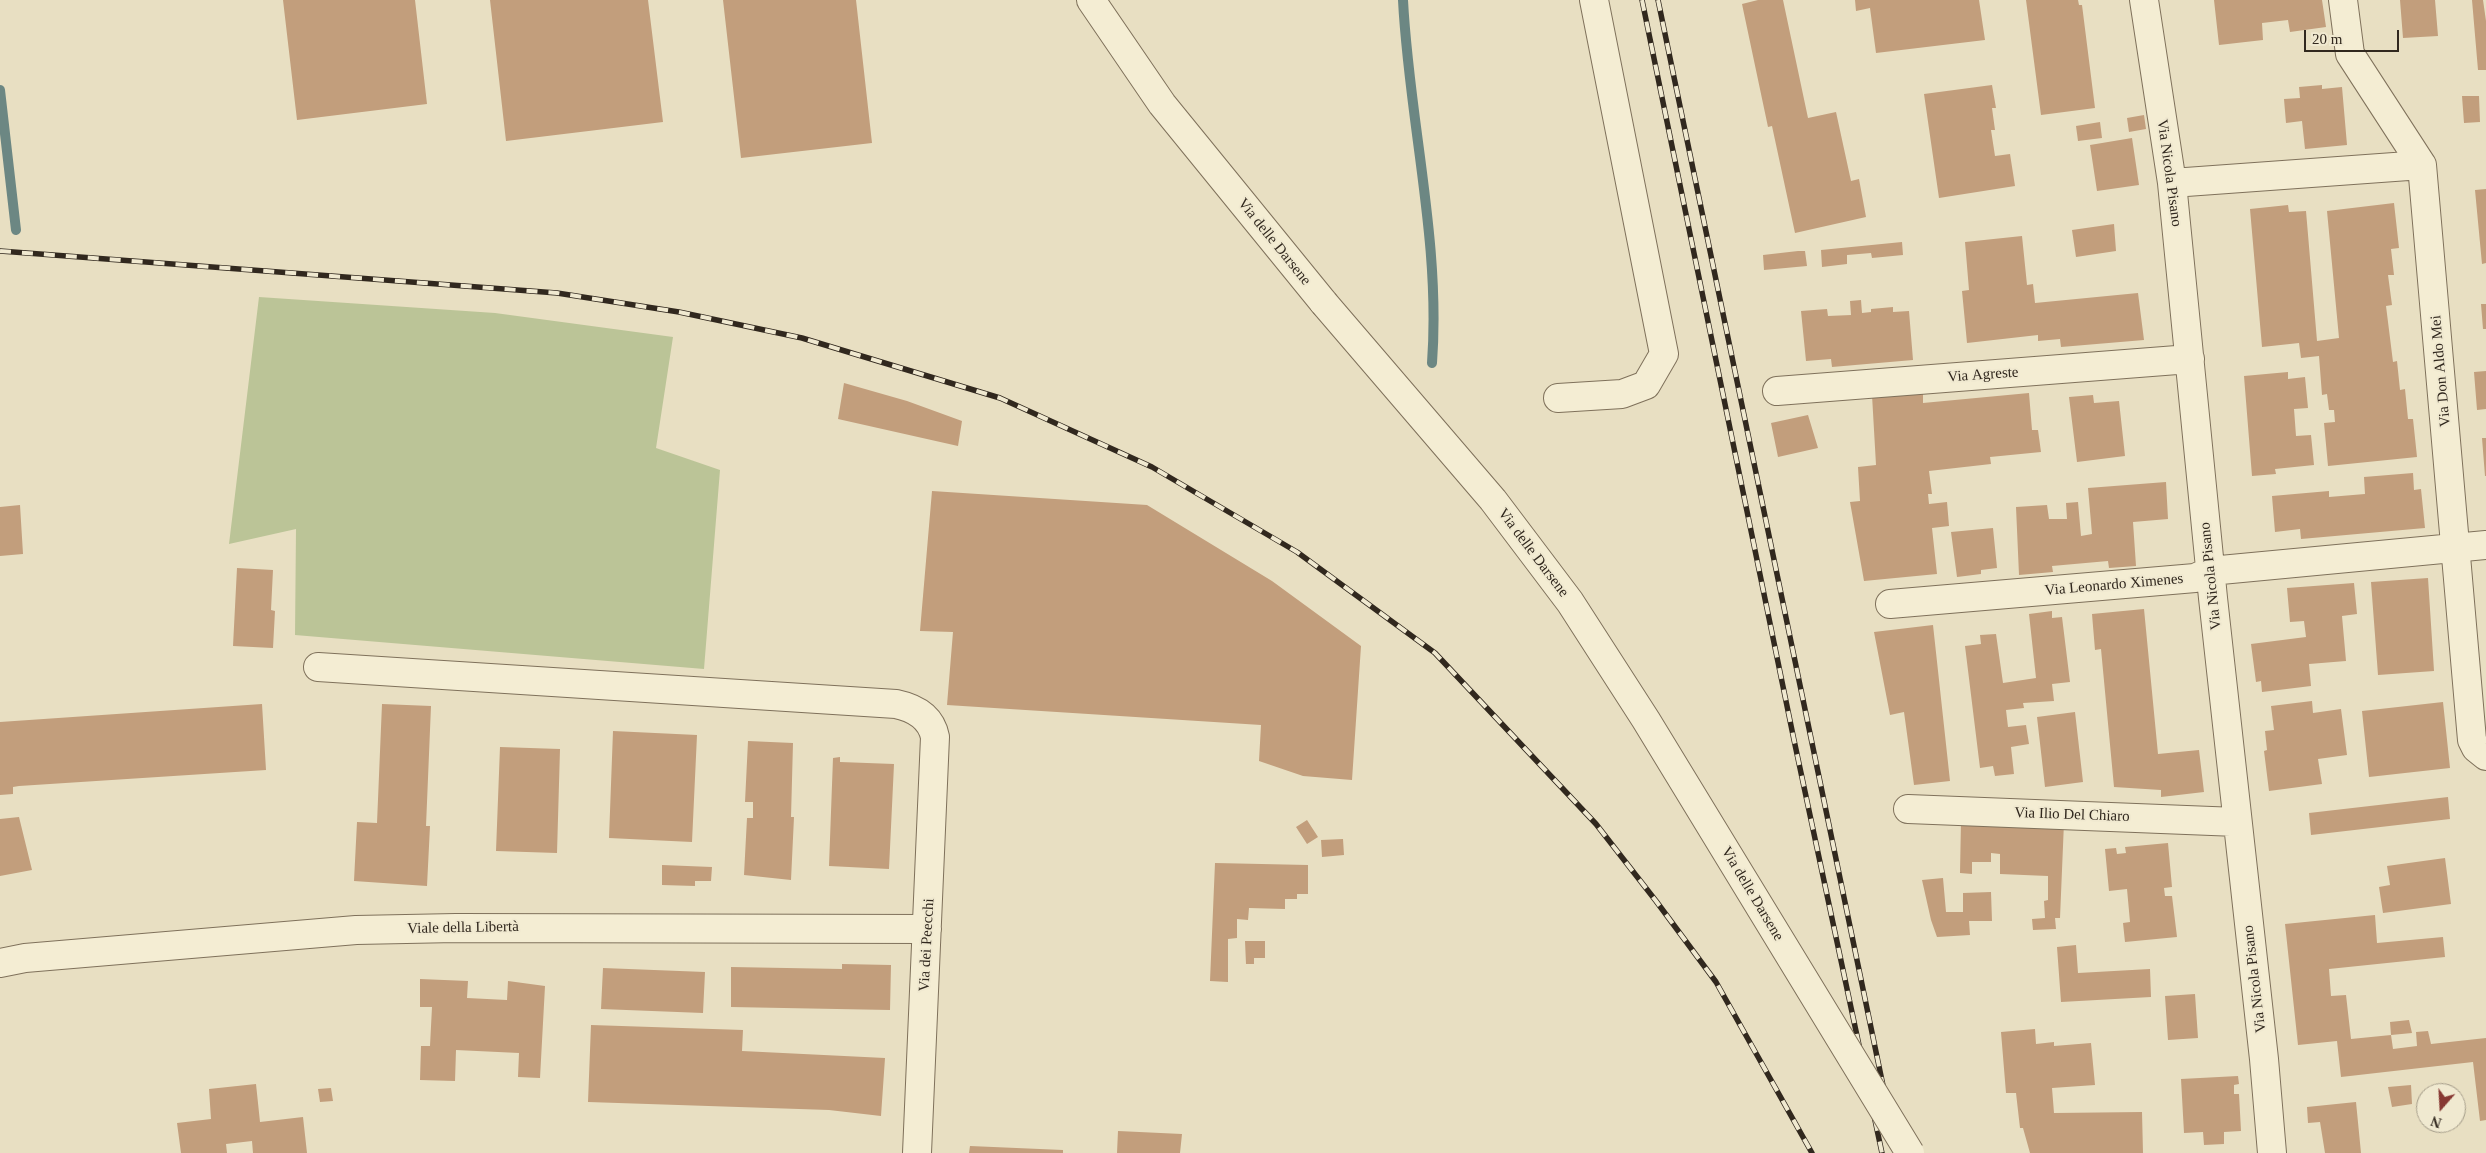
<!DOCTYPE html>
<html>
<head>
<meta charset="utf-8">
<style>
	body { margin:0 }
	#map { position:relative; width:2486px; height:1153px; overflow:hidden; background:#e8dfc2; font-family:"Times New Roman",serif }
	canvas { display:block }
	.north { position:absolute; left:2416px; top:1083px; width:50px; height:50px; box-sizing:border-box; background:#f0e9d0; border:1px solid #a49c89; border-radius:50%; rotate:199deg; font-size:14px; font-weight:700; line-height:20px; text-align:center; color:#31281e }
	.north::after { content:''; display:block; margin:auto; width:18px; height:22px; background:#873832; clip-path:polygon(50% 0,100% 100%,50% 72%,0 100%) }
	.scale { position:absolute; left:2304px; top:30px; width:95px; height:22px; box-sizing:border-box; border:2px solid #31281e; border-top:0; padding-left:6px; font-size:15px; line-height:18px; white-space:nowrap; color:#31281e; -webkit-text-stroke:4px #f0e9d0; paint-order:stroke }
</style>
</head>
<body>
<div id="map">
<canvas width="2486" height="1153"></canvas>
<div class="north">N</div>
<div class="scale">20 m</div>
</div>
<script>
const g = document.querySelector('canvas').getContext('2d');
g.lineJoin = 'round';
function paint(path, color) { g.fillStyle = color; g.fill(path, 'evenodd'); }
function strokePath(path, color, width, dash) { g.strokeStyle = color; g.lineWidth = width; g.lineCap = dash ? 'butt' : 'round'; g.setLineDash(dash || []); g.stroke(path); }
function label(font, color, halo, rows, align = 'center') {
  g.font = font + ' "Times New Roman",serif'; g.lineWidth = 4; g.setLineDash([]); g.textBaseline = 'middle'; g.strokeStyle = halo; g.fillStyle = color; for (const [text, x, y, turn = 0] of rows) {
    g.save(); g.translate(x, y); g.rotate((+turn || 0) * Math.PI / 180); g.textAlign = isNaN(turn) ? turn : align; if (halo) g.strokeText(text, 0, 0); g.fillText(text, 0, 0); g.restore();
  }
}
const green = new Path2D(`
	M 259,297 L 495,313 L 673,337 L 656,448 L 720,470 L 704,669 L 295,635 L 296,529 L 229,544 Z`);
const stream = new Path2D(`
	M 1403,0 C 1409,121 1441,241 1432,363
	M 0,90 L 16,230`);
const building = new Path2D(`
	M 283,0 L 415,0 L 427,104 L 297,120 Z
	M 490,0 L 648,0 L 663,122 L 506,141 Z
	M 723,0 L 856,0 L 872,143 L 741,158 Z
	M 1758,0 L 1783,0 L 1808,118 L 1836,112 L 1851,181 L 1859,179 L 1866,217 L 1795,233 L 1772,126 L 1768,127 L 1742,4 Z
	M 1855,0 L 1979,0 L 1985,40 L 1876,53 L 1870,8 L 1856,11 Z
	M 2026,0 L 2078,0 L 2079,5 L 2082,5 L 2095,108 L 2041,115 Z
	M 2214,0 L 2322,0 L 2326,27 L 2290,32 L 2288,20 L 2262,23 L 2263,40 L 2219,45 Z
	M 2400,0 L 2435,0 L 2438,36 L 2403,38 Z
	M 2472,0 L 2483,0 L 2486,21 L 2486,70 L 2478,70 Z
	M 1992,85 L 1996,108 L 1992,108 L 1995,130 L 1991,130 L 1995,156 L 2010,154 L 2015,186 L 1939,198 L 1924,94 Z
	M 2322,85 L 2322,89 L 2342,87 L 2347,145 L 2305,149 L 2302,121 L 2286,123 L 2284,99 L 2300,98 L 2299,87 Z
	M 2462,96 L 2479,96 L 2480,122 L 2464,123 Z
	M 2144,115 L 2146,129 L 2129,132 L 2127,118 Z
	M 2100,122 L 2102,138 L 2078,141 L 2076,126 Z
	M 2132,138 L 2139,185 L 2097,191 L 2090,145 Z
	M 2486,189 L 2486,263 L 2482,264 L 2475,190 Z
	M 2394,203 L 2399,248 L 2391,249 L 2394,275 L 2388,275 L 2392,305 L 2386,306 L 2393,362 L 2397,361 L 2400,390 L 2405,389 L 2408,419 L 2413,419 L 2417,457 L 2328,466 L 2324,423 L 2335,422 L 2334,410 L 2329,410 L 2327,394 L 2322,395 L 2319,356 L 2301,358 L 2299,343 L 2262,347 L 2250,209 L 2288,205 L 2289,212 L 2306,211 L 2317,341 L 2339,338 L 2327,211 Z
	M 2114,224 L 2116,251 L 2076,257 L 2072,230 Z
	M 2022,236 L 2027,285 L 2033,284 L 2035,303 L 2138,293 L 2144,340 L 2061,347 L 2060,339 L 2038,341 L 2038,335 L 1967,343 L 1962,291 L 1969,290 L 1965,242 Z
	M 1902,242 L 1903,255 L 1872,258 L 1871,253 L 1847,255 L 1847,264 L 1822,267 L 1821,250 Z
	M 1798,251 L 1805,251 L 1807,266 L 1764,270 L 1763,255 Z
	M 1861,300 L 1862,313 L 1871,312 L 1871,309 L 1893,307 L 1893,312 L 1909,311 L 1913,360 L 1832,367 L 1831,359 L 1806,361 L 1801,311 L 1827,309 L 1828,316 L 1851,315 L 1850,301 Z
	M 2481,304 L 2486,304 L 2486,329 L 2483,329 Z
	M 2486,371 L 2486,409 L 2477,410 L 2474,372 Z
	M 2288,372 L 2288,379 L 2305,377 L 2308,408 L 2294,409 L 2296,436 L 2311,435 L 2314,465 L 2275,469 L 2276,474 L 2252,476 L 2244,376 Z
	M 844,383 L 907,401 L 962,421 L 958,446 L 838,419 Z
	M 1923,391 L 1923,403 L 2029,393 L 2032,430 L 2038,430 L 2041,452 L 1990,457 L 1991,464 L 1929,471 L 1932,494 L 1928,494 L 1929,504 L 1947,502 L 1949,526 L 1932,528 L 1937,574 L 1864,581 L 1850,502 L 1860,501 L 1858,467 L 1876,465 L 1872,395 Z
	M 2093,395 L 2094,403 L 2119,401 L 2125,456 L 2077,462 L 2069,397 Z
	M 1808,415 L 1818,448 L 1778,457 L 1771,423 Z
	M 2482,438 L 2486,438 L 2486,476 L 2485,476 Z
	M 2413,473 L 2414,490 L 2421,489 L 2425,528 L 2301,539 L 2300,529 L 2275,532 L 2272,496 L 2329,491 L 2329,497 L 2365,494 L 2364,477 Z
	M 2166,482 L 2168,519 L 2133,522 L 2136,566 L 2109,568 L 2108,561 L 2052,566 L 2053,572 L 2019,575 L 2016,507 L 2047,505 L 2049,519 L 2067,519 L 2066,503 L 2078,502 L 2081,536 L 2092,534 L 2088,488 Z
	M 932,491 L 1147,505 L 1272,581 L 1361,646 L 1352,780 L 1303,776 L 1259,761 L 1261,725 L 947,705 L 953,632 L 920,631 Z
	M 20,505 L 23,554 L 0,556 L 0,507 Z
	M 1993,528 L 1997,568 L 1981,570 L 1981,574 L 1957,577 L 1951,532 Z
	M 237,568 L 273,570 L 271,610 L 275,611 L 273,648 L 233,646 Z
	M 2428,578 L 2434,671 L 2378,675 L 2371,582 Z
	M 2354,583 L 2357,614 L 2342,616 L 2346,661 L 2309,664 L 2311,686 L 2262,692 L 2261,681 L 2256,682 L 2251,644 L 2306,637 L 2304,621 L 2290,622 L 2287,588 Z
	M 2144,609 L 2158,754 L 2199,750 L 2204,792 L 2161,797 L 2161,790 L 2114,787 L 2101,649 L 2095,650 L 2092,614 Z
	M 2052,611 L 2052,618 L 2062,617 L 2070,682 L 2052,684 L 2054,701 L 2023,703 L 2024,708 L 2006,710 L 2008,727 L 2026,725 L 2029,744 L 2011,747 L 2014,774 L 1995,776 L 1993,766 L 1980,768 L 1965,646 L 1981,644 L 1980,635 L 1996,634 L 2003,683 L 2036,678 L 2029,614 Z
	M 1933,625 L 1950,781 L 1914,785 L 1904,712 L 1890,715 L 1874,632 Z
	M 2312,701 L 2313,713 L 2341,709 L 2347,755 L 2318,759 L 2322,784 L 2269,791 L 2264,751 L 2267,750 L 2265,731 L 2274,730 L 2271,706 Z
	M 2443,702 L 2450,768 L 2369,777 L 2362,711 Z
	M 262,704 L 266,770 L 19,786 L 13,787 L 13,794 L 0,795 L 0,722 Z
	M 382,704 L 431,706 L 426,826 L 430,826 L 427,886 L 354,881 L 357,822 L 377,823 Z
	M 2075,712 L 2083,782 L 2045,787 L 2037,717 Z
	M 613,731 L 697,735 L 692,842 L 609,838 Z
	M 748,741 L 793,743 L 791,817 L 794,817 L 791,880 L 744,875 L 747,818 L 753,818 L 753,802 L 745,802 Z
	M 500,747 L 560,749 L 557,853 L 496,851 Z
	M 840,757 L 840,762 L 894,764 L 889,869 L 829,866 L 833,758 Z
	M 2448,797 L 2450,819 L 2311,835 L 2309,813 Z
	M 19,817 L 32,870 L 0,876 L 0,819 Z
	M 1307,820 L 1318,837 L 1307,844 L 1296,827 Z
	M 1961,821 L 2064,822 L 2060,918 L 2055,918 L 2056,929 L 2033,930 L 2032,919 L 2045,918 L 2044,901 L 2048,900 L 2048,876 L 2000,874 L 2000,854 L 1991,853 L 1991,862 L 1972,862 L 1972,874 L 1960,873 Z
	M 1343,839 L 1344,855 L 1322,857 L 1321,840 Z
	M 2168,843 L 2172,887 L 2164,888 L 2165,896 L 2172,896 L 2177,937 L 2125,942 L 2123,923 L 2130,922 L 2127,889 L 2109,891 L 2105,849 L 2116,848 L 2117,854 L 2126,853 L 2125,847 Z
	M 2445,858 L 2451,904 L 2383,913 L 2379,887 L 2390,885 L 2387,866 Z
	M 1215,863 L 1308,865 L 1308,894 L 1297,894 L 1297,899 L 1285,899 L 1285,909 L 1249,908 L 1248,920 L 1237,919 L 1237,938 L 1228,939 L 1228,982 L 1210,981 Z
	M 662,865 L 712,867 L 711,881 L 695,881 L 695,886 L 662,885 Z
	M 1943,878 L 1946,912 L 1963,912 L 1963,893 L 1991,892 L 1992,921 L 1969,921 L 1970,935 L 1937,937 L 1931,920 L 1922,880 Z
	M 2375,915 L 2377,943 L 2443,937 L 2445,957 L 2329,969 L 2331,996 L 2346,995 L 2351,1039 L 2391,1035 L 2393,1049 L 2417,1046 L 2416,1032 L 2428,1031 L 2431,1044 L 2486,1038 L 2486,1120 L 2480,1121 L 2473,1062 L 2341,1077 L 2337,1041 L 2298,1045 L 2285,924 Z
	M 1245,941 L 1265,941 L 1265,958 L 1254,958 L 1254,964 L 1246,964 Z
	M 2076,945 L 2078,973 L 2150,969 L 2151,997 L 2061,1002 L 2057,947 Z
	M 842,964 L 891,965 L 890,1010 L 731,1007 L 731,967 L 842,969 Z
	M 603,968 L 705,972 L 703,1013 L 601,1009 Z
	M 420,979 L 468,981 L 467,998 L 507,1000 L 508,981 L 545,986 L 540,1078 L 518,1077 L 519,1053 L 456,1050 L 455,1081 L 420,1080 L 421,1046 L 430,1046 L 432,1007 L 420,1007 Z
	M 2195,994 L 2198,1038 L 2168,1040 L 2165,996 Z
	M 2409,1020 L 2412,1033 L 2391,1035 L 2390,1022 Z
	M 591,1025 L 743,1030 L 742,1051 L 885,1058 L 881,1116 L 829,1110 L 588,1102 Z
	M 2035,1029 L 2036,1044 L 2054,1042 L 2054,1046 L 2091,1043 L 2095,1085 L 2052,1088 L 2054,1113 L 2142,1112 L 2143,1153 L 2030,1153 L 2023,1128 L 2020,1128 L 2016,1093 L 2006,1093 L 2001,1032 Z
	M 2238,1076 L 2239,1084 L 2234,1085 L 2234,1094 L 2239,1094 L 2241,1131 L 2224,1132 L 2224,1144 L 2204,1145 L 2203,1132 L 2184,1133 L 2181,1079 Z
	M 256,1084 L 260,1122 L 303,1117 L 307,1153 L 253,1153 L 252,1141 L 226,1144 L 227,1153 L 181,1153 L 177,1123 L 211,1119 L 209,1089 Z
	M 2411,1085 L 2412,1104 L 2392,1107 L 2388,1087 Z
	M 331,1088 L 333,1101 L 320,1102 L 318,1089 Z
	M 2356,1102 L 2361,1153 L 2325,1153 L 2320,1122 L 2308,1123 L 2307,1107 Z
	M 1118,1131 L 1182,1134 L 1180,1153 L 1117,1153 Z
	M 970,1146 L 1063,1150 L 1063,1153 L 969,1153 Z`);
const minor = new Path2D(`
	M 1091,0 L 1162,104 L 1324,303
	M 2144,0 L 2172,183 L 2213,598 L 2264,1059 L 2272,1153
	M 2343,0 L 2350,54 L 2422,165 L 2472,740 L 2476,748 L 2486,756
	M 2172,183 L 2422,165
	M 1777,391 L 2190,359
	M 1558,398 L 1622,394 L 1646,385 L 1664,354 L 1594,0
	M 1890,604 L 2195,578 L 2210,571 L 2486,545
	M 318,667 L 896,704 C 915,708 931,717 935,737 L 917,1153
	M 1908,809 L 2237,822
	M 0,963 L 25,958 L 356,930 L 456,928 L 927,929`);
const rail = new Path2D(`
	M 1642,0 L 1794,740 L 1882,1153
	M 1658,0 L 1897,1153
	M 0,251 L 557,293 L 679,312 L 802,338 L 1000,398 L 1152,467 L 1297,552 L 1435,653 L 1596,824 L 1656,901 L 1716,982 L 1812,1153`);
const minorBridge = new Path2D(`
	M 1324,303 L 1493,500 L 1570,602 L 1646,720 L 1910,1153`);
const streetNames = [
	["Via Nicola Pisano",2169,173,82],
	["Via delle Darsene",1274,242,51],
	["Via Don Aldo Mei",2441,371,-95],
	["Via Agreste",1983,375,-4],
	["Via delle Darsene",1533,553,53],
	["Via Nicola Pisano",2211,576,-96],
	["Via Leonardo Ximenes",2114,585,-5],
	["Via Ilio Del Chiaro",2072,815,2],
	["Via delle Darsene",1752,894,59],
	["Viale della Libertà",463,928,-1],
	["Via dei Peecchi",927,945,-87],
	["Via Nicola Pisano",2255,979,-97]
];
paint(green, '#bbc497');
strokePath(stream, '#6c8783', 10);
paint(building, '#c29e7c');
strokePath(minor, '#7f715b', 30);
strokePath(minor, '#f4edd3', 28);
strokePath(rail, '#31281e', 5.5);
strokePath(rail, '#f0e9d0', 4, [11]);
strokePath(minorBridge, '#7f715b', 30, []);
strokePath(minorBridge, '#f4edd3', 28);
label('15px', '#31281e', '#f0e9d0', streetNames);
</script>
</body>
</html>
